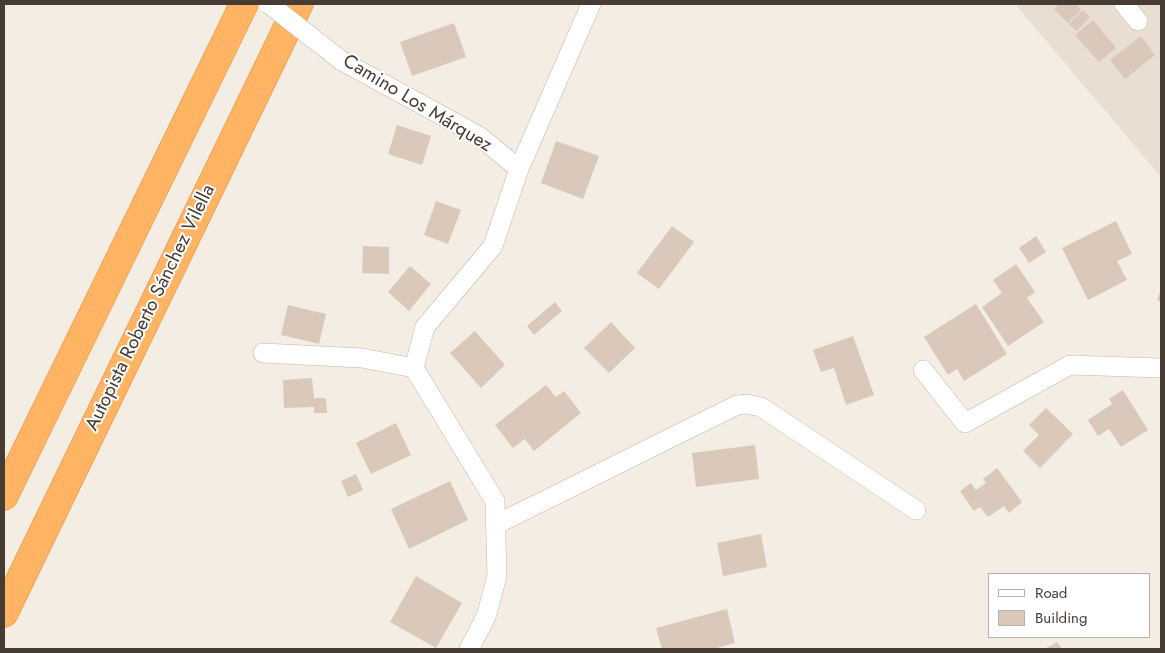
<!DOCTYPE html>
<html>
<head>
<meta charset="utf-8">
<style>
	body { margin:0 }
	#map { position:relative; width:1165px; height:653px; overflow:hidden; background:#f4ede4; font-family:Jost,sans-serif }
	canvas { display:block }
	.frame { position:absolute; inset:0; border:5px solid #473c33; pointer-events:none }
	.legend { position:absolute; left:988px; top:573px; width:162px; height:65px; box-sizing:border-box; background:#fff; border:1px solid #b5b1ad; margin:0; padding:6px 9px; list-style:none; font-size:15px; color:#473c33 }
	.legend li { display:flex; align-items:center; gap:10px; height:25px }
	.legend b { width:25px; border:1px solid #b5b1ad }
</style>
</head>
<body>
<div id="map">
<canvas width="1165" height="653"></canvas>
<div class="frame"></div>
<ul class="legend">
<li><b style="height:6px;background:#fff"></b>Road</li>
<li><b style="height:14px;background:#dac9bb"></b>Building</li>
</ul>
</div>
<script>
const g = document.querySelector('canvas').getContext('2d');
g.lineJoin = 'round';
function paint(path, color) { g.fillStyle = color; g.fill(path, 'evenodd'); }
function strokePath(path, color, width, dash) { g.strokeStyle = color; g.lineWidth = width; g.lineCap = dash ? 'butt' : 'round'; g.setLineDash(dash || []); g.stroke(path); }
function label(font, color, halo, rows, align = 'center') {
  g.font = font + ' Jost,sans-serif'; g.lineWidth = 4; g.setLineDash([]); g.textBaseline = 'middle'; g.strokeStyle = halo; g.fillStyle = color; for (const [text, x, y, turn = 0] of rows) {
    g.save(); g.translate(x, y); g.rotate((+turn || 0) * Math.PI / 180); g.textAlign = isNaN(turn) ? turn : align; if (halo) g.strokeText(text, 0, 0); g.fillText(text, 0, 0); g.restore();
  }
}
const residential = new Path2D(`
	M 1015,4 L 1161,4 L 1161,177 Z`);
const building = new Path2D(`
	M 1059,4 L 1076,4 L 1081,10 L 1068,23 L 1054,9 Z
	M 1083,10 L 1090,17 L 1077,31 L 1069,24 Z
	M 1093,20 L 1116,48 L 1099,62 L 1075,35 Z
	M 454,23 L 466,57 L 412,76 L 400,42 Z
	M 1141,36 L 1155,55 L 1125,79 L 1110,60 Z
	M 397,125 L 431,136 L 422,165 L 388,154 Z
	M 556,141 L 599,156 L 583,199 L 541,183 Z
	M 436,201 L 461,210 L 448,244 L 424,235 Z
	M 1116,221 L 1132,254 L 1117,261 L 1127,280 L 1088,300 L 1062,248 Z
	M 672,226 L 694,242 L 659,289 L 637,273 Z
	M 1036,236 L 1046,252 L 1029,263 L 1019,248 Z
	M 363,246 L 389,247 L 389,274 L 362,273 Z
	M 1016,264 L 1035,292 L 1027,298 L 1044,322 L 1008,346 L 982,307 L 1002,293 L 993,280 Z
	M 410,266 L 431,284 L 409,311 L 388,292 Z
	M 1161,290 L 1161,302 L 1157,300 Z
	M 555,302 L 562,311 L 534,335 L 527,326 Z
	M 976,304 L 1007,354 L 964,381 L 957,369 L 948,375 L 924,337 Z
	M 288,305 L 326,314 L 319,344 L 281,335 Z
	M 611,322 L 635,348 L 609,373 L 584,348 Z
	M 475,331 L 505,365 L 481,388 L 450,353 Z
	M 853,336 L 874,395 L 846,405 L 834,368 L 821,372 L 813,350 Z
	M 312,378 L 314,398 L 326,398 L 327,413 L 314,413 L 314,407 L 284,408 L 283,380 Z
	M 546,385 L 556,397 L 564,391 L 581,413 L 534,451 L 525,439 L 513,448 L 495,425 Z
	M 1123,390 L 1148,430 L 1121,447 L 1109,429 L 1098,436 L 1088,420 L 1112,404 L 1109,399 Z
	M 1046,408 L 1073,434 L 1040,468 L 1023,451 L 1039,435 L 1029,425 Z
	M 396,423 L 411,455 L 371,474 L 356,443 Z
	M 755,445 L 759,479 L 696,487 L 692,453 Z
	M 997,468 L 1022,502 L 1009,513 L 1004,506 L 988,517 L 980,507 L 974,511 L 960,491 L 971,483 L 976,490 L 986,483 L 983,479 Z
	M 356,474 L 363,490 L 348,497 L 341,481 Z
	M 450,481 L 468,520 L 409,549 L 391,509 Z
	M 761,534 L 767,567 L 723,576 L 717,543 Z
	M 416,576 L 462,603 L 436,648 L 390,622 Z
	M 727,609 L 735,643 L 713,649 L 662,649 L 656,628 Z
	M 1057,642 L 1062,649 L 1045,649 Z`);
const minor = new Path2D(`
	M 1124,4 L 1138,21
	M 342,61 L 479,136 L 519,169
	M 263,353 L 362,358 L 414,368
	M 923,370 L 965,423 L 1070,365 L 1161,368
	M 495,525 L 737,405 L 747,404 L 761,407 L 916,510
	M 469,649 L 486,617 L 497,576 L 495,501 L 414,368 L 425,327 L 493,246 L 519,169 L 591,4`);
const motorway = new Path2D(`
	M 4,496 L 244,4
	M 4,613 L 299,4`);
const minorBridge = new Path2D(`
	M 269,4 L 342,61`);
const streetNames = [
	["Camino Los Márquez",417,104,31],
	["Autopista Roberto Sánchez Vilella",151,308,-64]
];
paint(residential, '#e8ded1');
paint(building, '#dac9bb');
strokePath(minor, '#c3b6a9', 20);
strokePath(motorway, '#ed8525', 29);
strokePath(minor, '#fff', 19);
strokePath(motorway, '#ffb464', 28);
strokePath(minorBridge, '#c3b6a9', 20, []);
strokePath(minorBridge, '#fff', 19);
label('19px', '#473c33', '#fff', streetNames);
</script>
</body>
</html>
